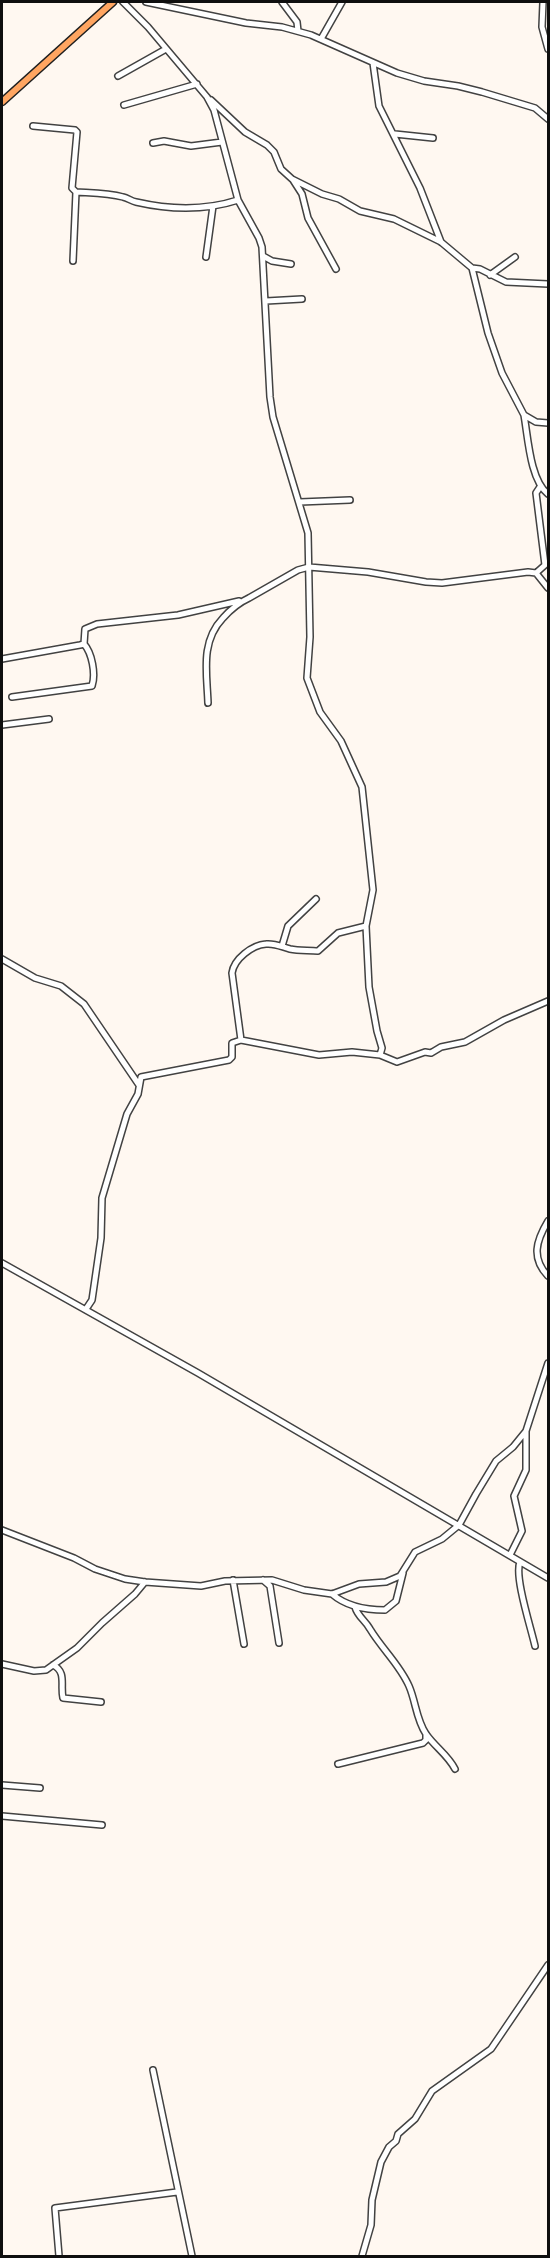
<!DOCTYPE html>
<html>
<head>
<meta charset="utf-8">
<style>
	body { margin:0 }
	#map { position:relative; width:550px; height:2258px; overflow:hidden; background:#fff8f1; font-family:Bitter,serif }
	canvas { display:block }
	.frame { position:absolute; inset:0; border:3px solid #0f0f0f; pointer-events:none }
</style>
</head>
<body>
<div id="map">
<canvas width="550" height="2258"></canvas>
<div class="frame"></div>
</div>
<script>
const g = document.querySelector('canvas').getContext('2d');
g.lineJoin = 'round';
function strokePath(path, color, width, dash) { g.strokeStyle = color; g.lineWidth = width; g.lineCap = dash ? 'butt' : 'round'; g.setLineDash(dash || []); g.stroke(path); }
const minor = new Path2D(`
	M 123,2 L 148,27 L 207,97 L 214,110 L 238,200 L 259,238 L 262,247 L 270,397 L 273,417 L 308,533 L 310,637 L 307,678 L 320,712 L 341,741 L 362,787 L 373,890 L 366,926 L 369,987 L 377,1031 L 382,1048 L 380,1055
	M 146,2 L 246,23 L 282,27 L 311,35 L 397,73 L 424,81 L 458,86 L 482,92 L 535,108 L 548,119
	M 282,2 L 297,22 L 298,31
	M 543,2 L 542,27 L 548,49
	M 321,39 L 342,2
	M 373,63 L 379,106 L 420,188 L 441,242
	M 118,76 L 166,49
	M 211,100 L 245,132 L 267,145 L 274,152 L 281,169 L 292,179 L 322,194 L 339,199 L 360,211 L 394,219 L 441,242 L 472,268 L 488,333 L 502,373 L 524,415 L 536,422 L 548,423
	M 124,105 L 197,84
	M 33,126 L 75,130 L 77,132 L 72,188 L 76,192 C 91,193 108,193 123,197 C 128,198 131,201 136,202 C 171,210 204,211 238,200
	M 395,134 L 433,138
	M 153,143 L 164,141 L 191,146 L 222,142
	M 293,180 L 302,194 L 308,218 L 336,269
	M 263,256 L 272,261 L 291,264
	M 206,257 L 213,206
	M 73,261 L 76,192
	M 472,268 L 480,269 L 506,282 L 548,284
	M 490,275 L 515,257
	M 266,301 L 302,299
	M 524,415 C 528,437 530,480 548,494
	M 300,502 L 350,500
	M 536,573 L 545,565 L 536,493 L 540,487
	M 2,659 L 80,645 L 84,644 L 85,629 L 97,624 L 178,615 L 239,601
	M 12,697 L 92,686 C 96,674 92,653 84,644
	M 208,703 C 207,673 200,642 223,618 C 231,609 238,603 249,598 L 298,570 L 309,567 L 368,572 L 426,582 L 442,583 L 528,572 L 536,573 L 548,588
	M 2,725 L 49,719
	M 282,946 L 288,926 L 316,899
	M 2,959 L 35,978 L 61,986 L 84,1004 L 139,1085
	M 241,1040 L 232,973 C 234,959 252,945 266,944 C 275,943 282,947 290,949 C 299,951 309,950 318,951 L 338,933 L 366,926
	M 548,1221 C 536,1241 531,1258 548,1276
	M 2,1263 L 198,1373 L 548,1578
	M 86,1309 L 92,1300 L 101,1238 L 102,1198 L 127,1114 L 138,1094 L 141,1077 L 229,1060 L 232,1057 L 232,1043 L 241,1040 L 319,1055 L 352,1052 L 380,1055 L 397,1062 L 425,1052 L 431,1053 L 441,1047 L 465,1042 L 504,1020 L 548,1001
	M 2,1530 L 74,1558 L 95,1569 L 125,1579 L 145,1582 L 201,1586 L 225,1581 L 272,1580 L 304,1590 L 332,1594 L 359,1584 L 386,1582 L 400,1576 L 415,1552 L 442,1539 L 459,1525 L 476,1494 L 496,1461 L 513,1447 L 526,1431 L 548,1363
	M 510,1555 L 522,1531 L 514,1496 L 526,1470 L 526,1431
	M 520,1562 C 514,1576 531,1628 535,1646
	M 233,1580 L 244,1644
	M 263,1580 L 270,1586 L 279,1643
	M 332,1594 C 347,1607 366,1610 385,1610 L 396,1601 L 403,1573
	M 355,1607 C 358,1617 365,1620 370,1629 C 382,1649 400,1665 409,1686 C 416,1702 416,1719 426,1734 C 435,1747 448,1755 455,1769
	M 2,1664 L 34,1671 L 46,1670 L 53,1665 L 77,1648 L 102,1623 L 135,1594 L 145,1582
	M 53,1665 C 67,1672 60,1685 63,1698 L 101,1702
	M 338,1764 L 423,1743 L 426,1740 L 426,1734
	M 2,1785 L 40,1788
	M 2,1816 L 102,1825
	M 153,2070 L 192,2256
	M 59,2256 L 55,2208 L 177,2192
	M 362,2256 L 371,2225 L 372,2200 L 381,2162 L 389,2147 L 396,2141 L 398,2134 L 415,2119 L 432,2091 L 491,2049 L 548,1965`);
const major = new Path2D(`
	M 2,102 L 113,2`);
strokePath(minor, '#424242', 8);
strokePath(major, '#202020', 9);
strokePath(minor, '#fff', 5);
strokePath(major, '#ffa561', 6);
</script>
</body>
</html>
